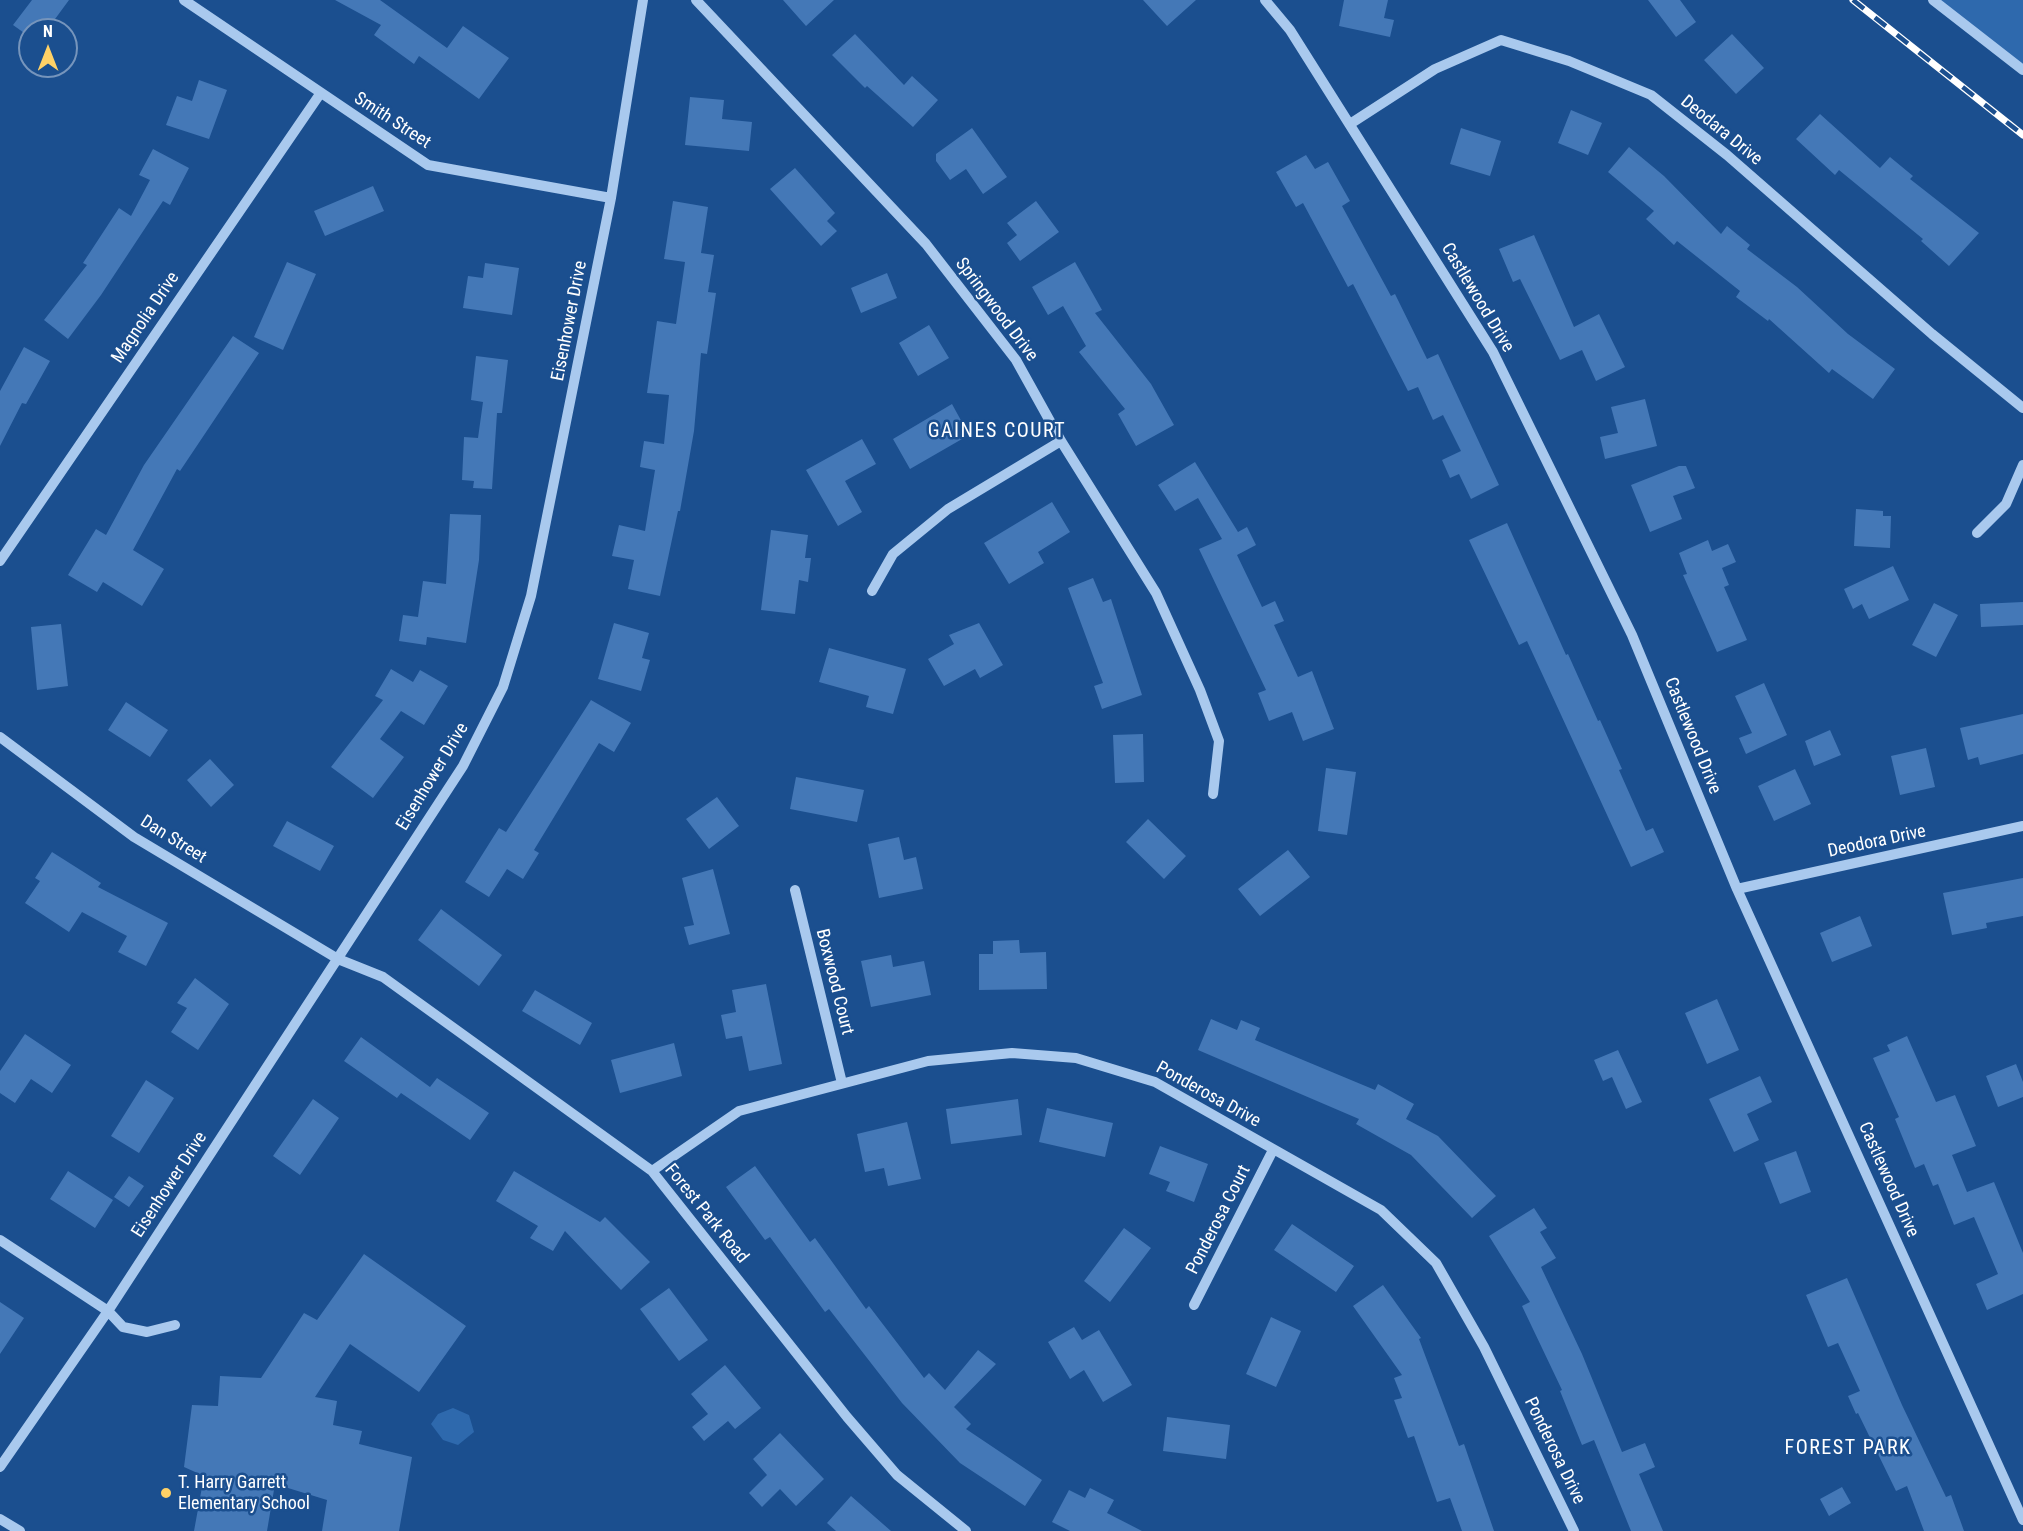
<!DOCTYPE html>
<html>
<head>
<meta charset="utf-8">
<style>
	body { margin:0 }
	#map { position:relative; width:2023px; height:1531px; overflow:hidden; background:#1b4f8f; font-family:"Roboto Condensed",sans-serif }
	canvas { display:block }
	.north { position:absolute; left:18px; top:18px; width:60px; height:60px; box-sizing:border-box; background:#1b4f8f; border:2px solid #7695bc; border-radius:50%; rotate:0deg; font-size:16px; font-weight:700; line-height:24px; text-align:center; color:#fff }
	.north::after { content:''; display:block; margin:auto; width:21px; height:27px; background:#ffd166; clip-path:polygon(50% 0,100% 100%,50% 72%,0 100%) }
</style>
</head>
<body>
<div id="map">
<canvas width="2023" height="1531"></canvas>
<div class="north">N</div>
</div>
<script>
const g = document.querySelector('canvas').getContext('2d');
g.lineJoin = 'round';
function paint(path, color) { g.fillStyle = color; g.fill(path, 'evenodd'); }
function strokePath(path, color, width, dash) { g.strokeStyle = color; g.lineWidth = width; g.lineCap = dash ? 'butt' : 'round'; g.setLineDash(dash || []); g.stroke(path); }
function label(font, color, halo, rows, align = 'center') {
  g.font = font + ' "Roboto Condensed",sans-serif'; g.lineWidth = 5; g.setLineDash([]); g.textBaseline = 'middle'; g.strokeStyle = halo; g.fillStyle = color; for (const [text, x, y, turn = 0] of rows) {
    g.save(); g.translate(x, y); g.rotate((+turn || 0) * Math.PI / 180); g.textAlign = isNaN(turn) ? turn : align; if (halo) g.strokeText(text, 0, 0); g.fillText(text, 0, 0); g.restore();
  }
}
const green = new Path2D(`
	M 1931,0 L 2023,0 L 2023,73 Z
	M 453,1408 L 469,1415 L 474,1432 L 458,1445 L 443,1440 L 431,1424 L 438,1414 Z`);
const building = new Path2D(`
	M 32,0 L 69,0 L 47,30 L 36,23 L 27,35 L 13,25 Z
	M 335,0 L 380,0 L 447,48 L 463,26 L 509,58 L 479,99 L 419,56 L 414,64 L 374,35 L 381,25 Z
	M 783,0 L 834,0 L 806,26 Z
	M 1143,0 L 1196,0 L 1167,26 Z
	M 1344,0 L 1388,0 L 1384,18 L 1394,20 L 1390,37 L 1339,26 Z
	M 1648,0 L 1680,0 L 1696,22 L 1676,37 Z
	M 855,34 L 904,85 L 912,76 L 938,100 L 913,127 L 867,86 L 865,88 L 832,55 Z
	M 1732,34 L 1764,68 L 1736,94 L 1704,60 Z
	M 199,80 L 227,90 L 209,139 L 166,125 L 177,96 L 192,101 Z
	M 690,97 L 724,100 L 722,119 L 752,122 L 749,151 L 685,145 Z
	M 1571,110 L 1602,123 L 1588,155 L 1558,143 Z
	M 1820,114 L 1880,168 L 1890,157 L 1913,176 L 1910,179 L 1979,233 L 1949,266 L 1921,241 L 1923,239 L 1839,170 L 1835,175 L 1796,139 Z
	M 972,128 L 1007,177 L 983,194 L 966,169 L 950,180 L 936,161 L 936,154 Z
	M 1461,128 L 1501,141 L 1490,176 L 1450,164 Z
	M 1629,147 L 1664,176 L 1721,234 L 1727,226 L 1750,245 L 1747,249 L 1797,287 L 1848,334 L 1895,369 L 1873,399 L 1832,369 L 1829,373 L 1769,319 L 1768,321 L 1736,297 L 1740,291 L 1677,241 L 1674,245 L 1646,219 L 1654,211 L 1608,172 Z
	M 153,149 L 189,168 L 170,205 L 163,201 L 101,295 L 68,339 L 44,320 L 87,265 L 83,263 L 119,208 L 131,216 L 150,180 L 139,175 Z
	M 1306,155 L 1315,169 L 1328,162 L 1350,201 L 1342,206 L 1391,296 L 1395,294 L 1427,359 L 1438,354 L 1499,485 L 1471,499 L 1459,474 L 1450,478 L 1442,460 L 1461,451 L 1443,415 L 1433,420 L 1418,387 L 1408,391 L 1353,284 L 1348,287 L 1303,203 L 1296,207 L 1276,172 Z
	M 795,168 L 835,213 L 827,221 L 837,231 L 821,246 L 770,189 Z
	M 373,186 L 384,211 L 325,236 L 314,211 Z
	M 673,201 L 708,207 L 701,253 L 714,255 L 708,292 L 716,293 L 707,354 L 701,353 L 694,431 L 680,511 L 678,511 L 660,596 L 628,589 L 634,560 L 612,556 L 619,525 L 645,531 L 655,470 L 640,467 L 644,441 L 664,444 L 669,395 L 647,393 L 657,321 L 676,324 L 685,262 L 664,259 Z
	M 1036,201 L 1059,232 L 1020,261 L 1007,243 L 1017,235 L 1007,223 Z
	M 1534,235 L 1574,327 L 1599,314 L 1625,367 L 1596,381 L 1582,350 L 1560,360 L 1520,279 L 1513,282 L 1499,249 Z
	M 287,262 L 316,274 L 283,350 L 254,337 Z
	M 1075,262 L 1102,310 L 1095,313 L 1151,384 L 1174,425 L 1136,446 L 1118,414 L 1125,409 L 1079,352 L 1086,346 L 1063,306 L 1048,315 L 1032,287 Z
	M 485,263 L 519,268 L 512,315 L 463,308 L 468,276 L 483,278 Z
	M 887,273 L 897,298 L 861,313 L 851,288 Z
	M 929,325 L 949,358 L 918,376 L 899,343 Z
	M 233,336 L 259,353 L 180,471 L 177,469 L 133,550 L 164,569 L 142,606 L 103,582 L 97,592 L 68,575 L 96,529 L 106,535 L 144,465 Z
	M 24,347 L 50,361 L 26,404 L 22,403 L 0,446 L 0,391 Z
	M 476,356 L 508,360 L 502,413 L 497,413 L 492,489 L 473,488 L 474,481 L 462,480 L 464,437 L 478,438 L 483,402 L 471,400 Z
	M 1645,399 L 1657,446 L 1605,459 L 1600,437 L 1618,433 L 1611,407 Z
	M 952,404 L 969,435 L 910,469 L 893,439 Z
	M 862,439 L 876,464 L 845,481 L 862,512 L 838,526 L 806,470 Z
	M 1195,462 L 1238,532 L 1247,527 L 1256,545 L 1237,555 L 1262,607 L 1275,601 L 1284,621 L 1274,625 L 1298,677 L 1312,671 L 1334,729 L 1303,741 L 1292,712 L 1269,721 L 1258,693 L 1266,690 L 1199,549 L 1222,539 L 1198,498 L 1175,511 L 1158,485 Z
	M 1679,466 L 1686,466 L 1695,488 L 1673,496 L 1682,519 L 1650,532 L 1631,485 Z
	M 1052,502 L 1070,532 L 1038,552 L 1044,563 L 1009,584 L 984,543 Z
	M 1856,509 L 1883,511 L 1883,516 L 1891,516 L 1890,548 L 1854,546 Z
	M 450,514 L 481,515 L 479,560 L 466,643 L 427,637 L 426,645 L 399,641 L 403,615 L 418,617 L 423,581 L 446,584 Z
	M 1507,523 L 1566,655 L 1568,654 L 1598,721 L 1600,720 L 1622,769 L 1619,770 L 1646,831 L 1653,828 L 1664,852 L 1631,867 L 1527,641 L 1519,645 L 1469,540 Z
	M 771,530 L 808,535 L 805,558 L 811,558 L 808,582 L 799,580 L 795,614 L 761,610 Z
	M 1708,540 L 1712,551 L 1728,544 L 1736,562 L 1722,568 L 1729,585 L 1724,587 L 1747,640 L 1717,652 L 1683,575 L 1687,574 L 1679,553 Z
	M 1893,566 L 1909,600 L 1869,619 L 1862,604 L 1853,609 L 1844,589 Z
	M 1093,578 L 1103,602 L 1111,599 L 1142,695 L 1102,709 L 1094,686 L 1103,683 L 1068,588 Z
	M 2023,602 L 2023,625 L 1981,627 L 1980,604 Z
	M 1934,603 L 1958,615 L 1936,657 L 1912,645 Z
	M 614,623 L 649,633 L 642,658 L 650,660 L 641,691 L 598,679 Z
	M 979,623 L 1003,665 L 980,678 L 975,669 L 944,686 L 928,659 L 954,644 L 949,635 Z
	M 61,624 L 68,686 L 37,690 L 31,627 Z
	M 829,648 L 906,669 L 893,714 L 866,707 L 869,696 L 819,682 Z
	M 391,669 L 413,682 L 420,670 L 448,686 L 424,725 L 401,711 L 380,739 L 404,757 L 373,798 L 331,767 L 383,700 L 375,696 Z
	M 1764,683 L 1787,735 L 1746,754 L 1739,738 L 1752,733 L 1735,696 Z
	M 591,700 L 631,723 L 614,752 L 599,743 L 534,850 L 539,853 L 523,879 L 507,869 L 489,897 L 465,882 L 499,828 L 506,832 Z
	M 126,702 L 168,730 L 150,757 L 108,730 Z
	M 2023,714 L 2023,754 L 1980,765 L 1978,757 L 1968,760 L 1960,728 Z
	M 1830,730 L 1841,755 L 1814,766 L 1805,741 Z
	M 1143,734 L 1144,782 L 1115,783 L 1113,735 Z
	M 1926,748 L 1935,787 L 1900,795 L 1891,756 Z
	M 210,759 L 234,785 L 211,807 L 187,780 Z
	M 1326,768 L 1356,772 L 1347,835 L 1318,831 Z
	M 1795,769 L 1811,804 L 1774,821 L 1758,786 Z
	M 796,777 L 864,790 L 857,822 L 790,809 Z
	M 717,797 L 739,826 L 709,849 L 686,819 Z
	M 1148,819 L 1186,856 L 1164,879 L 1126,842 Z
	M 287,821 L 334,846 L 320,871 L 273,846 Z
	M 899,837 L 904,860 L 916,857 L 923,889 L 879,898 L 868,844 Z
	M 1288,850 L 1310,877 L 1260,916 L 1238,889 Z
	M 52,852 L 101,883 L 98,887 L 168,923 L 146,966 L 118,952 L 127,936 L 82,912 L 69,932 L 25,903 L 40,881 L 35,878 Z
	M 713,869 L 730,934 L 689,945 L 684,927 L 694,925 L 682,878 Z
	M 2023,878 L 2023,916 L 1986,923 L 1987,928 L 1952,935 L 1943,893 Z
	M 441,909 L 502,955 L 479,986 L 418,940 Z
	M 1860,916 L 1872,946 L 1832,962 L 1820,933 Z
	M 1019,940 L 1020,953 L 1046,952 L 1047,989 L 979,990 L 979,954 L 993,954 L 993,941 Z
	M 891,955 L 893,967 L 924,961 L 931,995 L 871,1007 L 861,961 Z
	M 195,978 L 229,1004 L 198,1050 L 171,1032 L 187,1008 L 177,1003 Z
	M 766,984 L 782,1064 L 749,1071 L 742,1036 L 726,1039 L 721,1015 L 736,1012 L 732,990 Z
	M 535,990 L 592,1023 L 580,1045 L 522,1011 Z
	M 1717,999 L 1739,1050 L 1707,1064 L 1685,1013 Z
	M 1211,1019 L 1237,1030 L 1241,1020 L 1260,1028 L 1255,1040 L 1375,1090 L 1378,1084 L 1414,1104 L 1406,1119 L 1438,1136 L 1496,1196 L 1472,1218 L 1411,1155 L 1356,1124 L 1359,1119 L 1198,1050 Z
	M 25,1034 L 71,1065 L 52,1093 L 31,1079 L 15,1103 L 0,1093 L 0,1071 Z
	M 1907,1036 L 1936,1102 L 1955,1095 L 1976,1146 L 1952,1155 L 1967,1192 L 1994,1182 L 2023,1253 L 2023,1294 L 1987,1310 L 1976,1284 L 1998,1274 L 1974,1217 L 1954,1225 L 1938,1184 L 1933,1186 L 1924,1164 L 1915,1168 L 1895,1119 L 1899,1117 L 1873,1058 L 1890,1051 L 1887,1045 Z
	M 361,1037 L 430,1087 L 437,1078 L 489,1113 L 470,1140 L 401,1093 L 397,1098 L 344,1061 Z
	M 674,1043 L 682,1076 L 620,1093 L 611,1060 Z
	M 1618,1050 L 1642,1102 L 1626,1109 L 1612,1077 L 1603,1081 L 1594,1060 Z
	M 2016,1064 L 2023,1082 L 2023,1097 L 1998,1107 L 1986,1076 Z
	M 1760,1076 L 1772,1102 L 1747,1114 L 1759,1140 L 1734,1152 L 1709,1099 Z
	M 146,1080 L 174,1098 L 139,1153 L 111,1136 Z
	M 313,1099 L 339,1118 L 300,1175 L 273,1156 Z
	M 1018,1099 L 1022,1135 L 951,1144 L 946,1109 Z
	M 1047,1108 L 1113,1123 L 1105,1157 L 1039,1142 Z
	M 907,1122 L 921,1179 L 888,1186 L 884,1168 L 865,1172 L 857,1134 Z
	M 1160,1146 L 1208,1164 L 1194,1202 L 1166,1191 L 1170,1182 L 1149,1174 Z
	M 1796,1151 L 1811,1192 L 1780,1204 L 1764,1163 Z
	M 755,1166 L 810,1242 L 815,1238 L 866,1309 L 869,1306 L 924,1378 L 929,1373 L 945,1390 L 978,1350 L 996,1364 L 954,1407 L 971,1424 L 966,1429 L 1042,1480 L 1025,1506 L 960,1463 L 902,1403 L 829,1309 L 825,1312 L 770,1237 L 765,1240 L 726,1187 Z
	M 68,1171 L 113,1200 L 95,1228 L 50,1199 Z
	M 514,1171 L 600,1222 L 605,1217 L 650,1262 L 621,1290 L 565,1231 L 553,1251 L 530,1238 L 538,1226 L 496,1201 Z
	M 129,1176 L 144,1186 L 129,1207 L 114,1197 Z
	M 1534,1208 L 1547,1228 L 1540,1232 L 1556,1258 L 1541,1267 L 1582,1354 L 1622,1452 L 1645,1443 L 1655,1467 L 1639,1474 L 1663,1531 L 1631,1531 L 1594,1440 L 1582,1445 L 1560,1391 L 1562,1390 L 1522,1306 L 1530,1302 L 1489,1236 Z
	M 1292,1224 L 1354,1266 L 1336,1292 L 1274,1250 Z
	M 1124,1228 L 1151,1248 L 1110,1302 L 1084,1281 Z
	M 364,1254 L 466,1326 L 419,1392 L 350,1344 L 315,1397 L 337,1401 L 333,1425 L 362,1431 L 359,1444 L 412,1457 L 399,1531 L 322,1531 L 327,1500 L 275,1484 L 267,1531 L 194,1531 L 204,1476 L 184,1467 L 192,1405 L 218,1406 L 220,1376 L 261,1378 L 304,1313 L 317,1320 Z
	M 1847,1278 L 1902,1405 L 1946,1497 L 1951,1495 L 1964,1531 L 1924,1531 L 1907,1486 L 1896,1491 L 1858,1413 L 1856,1414 L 1848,1396 L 1860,1391 L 1838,1343 L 1828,1347 L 1806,1295 Z
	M 1383,1285 L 1421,1338 L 1419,1339 L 1459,1446 L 1464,1444 L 1494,1531 L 1462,1531 L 1450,1498 L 1437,1502 L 1414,1436 L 1408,1438 L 1394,1400 L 1402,1398 L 1394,1378 L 1402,1375 L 1353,1306 Z
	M 669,1288 L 708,1340 L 679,1361 L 640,1309 Z
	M 0,1302 L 24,1318 L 0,1354 Z
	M 1271,1317 L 1301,1331 L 1276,1387 L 1246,1374 Z
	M 1074,1327 L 1082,1340 L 1099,1330 L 1132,1385 L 1103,1402 L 1084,1370 L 1070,1379 L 1048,1342 Z
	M 725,1365 L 761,1408 L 735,1429 L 728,1421 L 704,1441 L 692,1427 L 708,1414 L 691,1394 Z
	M 1167,1417 L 1230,1425 L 1226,1459 L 1163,1451 Z
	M 780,1433 L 824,1479 L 796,1506 L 780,1489 L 762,1507 L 749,1493 L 767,1475 L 753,1459 Z
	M 1842,1487 L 1851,1503 L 1829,1516 L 1820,1499 Z
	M 1090,1488 L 1114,1500 L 1107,1513 L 1142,1531 L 1070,1531 L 1052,1522 L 1069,1490 L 1085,1498 Z
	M 851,1496 L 891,1531 L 836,1531 L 827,1523 Z`);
const minor = new Path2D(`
	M 184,0 L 428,165 L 611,198
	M 696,0 L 926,244 L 1016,360 L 1061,441 L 1156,593 L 1200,690 L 1219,741 L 1213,794
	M 1265,0 L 1290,30 L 1493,352 L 1632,635 L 1737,889 L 2023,1520
	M 1933,0 L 2023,70
	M 1350,124 L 1435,69 L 1501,40 L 1569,61 L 1651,95 L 1727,155 L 1932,334 L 2023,408
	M 1977,533 L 2006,504 L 2023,465
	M 0,561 L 320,94
	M 872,591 L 893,554 L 948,509 L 1061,441
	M 0,737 L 134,837 L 338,959 L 383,977 L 652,1171 L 847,1417 L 897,1475 L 966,1531
	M 1737,889 L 2023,826
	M 795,890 L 842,1083
	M 652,1171 L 739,1111 L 928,1061 L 1012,1053 L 1076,1058 L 1155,1082 L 1381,1210 L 1436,1263 L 1484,1347 L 1574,1531
	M 0,1240 L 108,1311 L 123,1327 L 147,1332 L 175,1325
	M 1194,1305 L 1273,1150
	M 0,1467 L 108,1311 L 463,766 L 503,687 L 531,596 L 611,198 L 643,0
	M 0,1519 L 20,1531`);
const rail = new Path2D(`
	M 1853,0 L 2023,135`);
const markers = [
	[166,1493,6,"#ffd166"]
];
const streetNames = [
	["Smith Street",392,121,33],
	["Deodara Drive",1721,131,39],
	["Castlewood Drive",1477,298,59],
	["Springwood Drive",996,310,53],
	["Magnolia Drive",146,318,-56],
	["Eisenhower Drive",570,321,-79],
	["Castlewood Drive",1692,736,68],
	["Eisenhower Drive",433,777,-59],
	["Dan Street",173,840,32],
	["Deodora Drive",1877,842,-12],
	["Boxwood Court",834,982,76],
	["Ponderosa Drive",1208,1095,29],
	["Castlewood Drive",1888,1180,66],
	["Eisenhower Drive",170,1185,-57],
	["Forest Park Road",706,1214,51],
	["Ponderosa Court",1219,1220,-63],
	["Ponderosa Drive",1554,1451,64]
];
const poiNames = [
	["T. Harry Garrett",178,1483],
	["Elementary School",178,1504]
];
const neighbourhoodNames = [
	["GAINES COURT",997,432],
	["FOREST PARK",1848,1449]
];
paint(green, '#2e69ad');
paint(building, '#4478b7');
strokePath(minor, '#a9c9ee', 10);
strokePath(rail, '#fff', 7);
strokePath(rail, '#1b4f8f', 4.5, [14]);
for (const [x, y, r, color] of markers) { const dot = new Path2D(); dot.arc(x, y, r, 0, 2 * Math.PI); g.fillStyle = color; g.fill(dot); strokePath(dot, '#1b4f8f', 2); }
label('18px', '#fff', '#1b4f8f', streetNames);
label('18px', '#fff', '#1b4f8f', poiNames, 'left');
g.letterSpacing = '1.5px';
label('20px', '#fff', '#1b4f8f', neighbourhoodNames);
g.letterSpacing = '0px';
</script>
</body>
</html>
